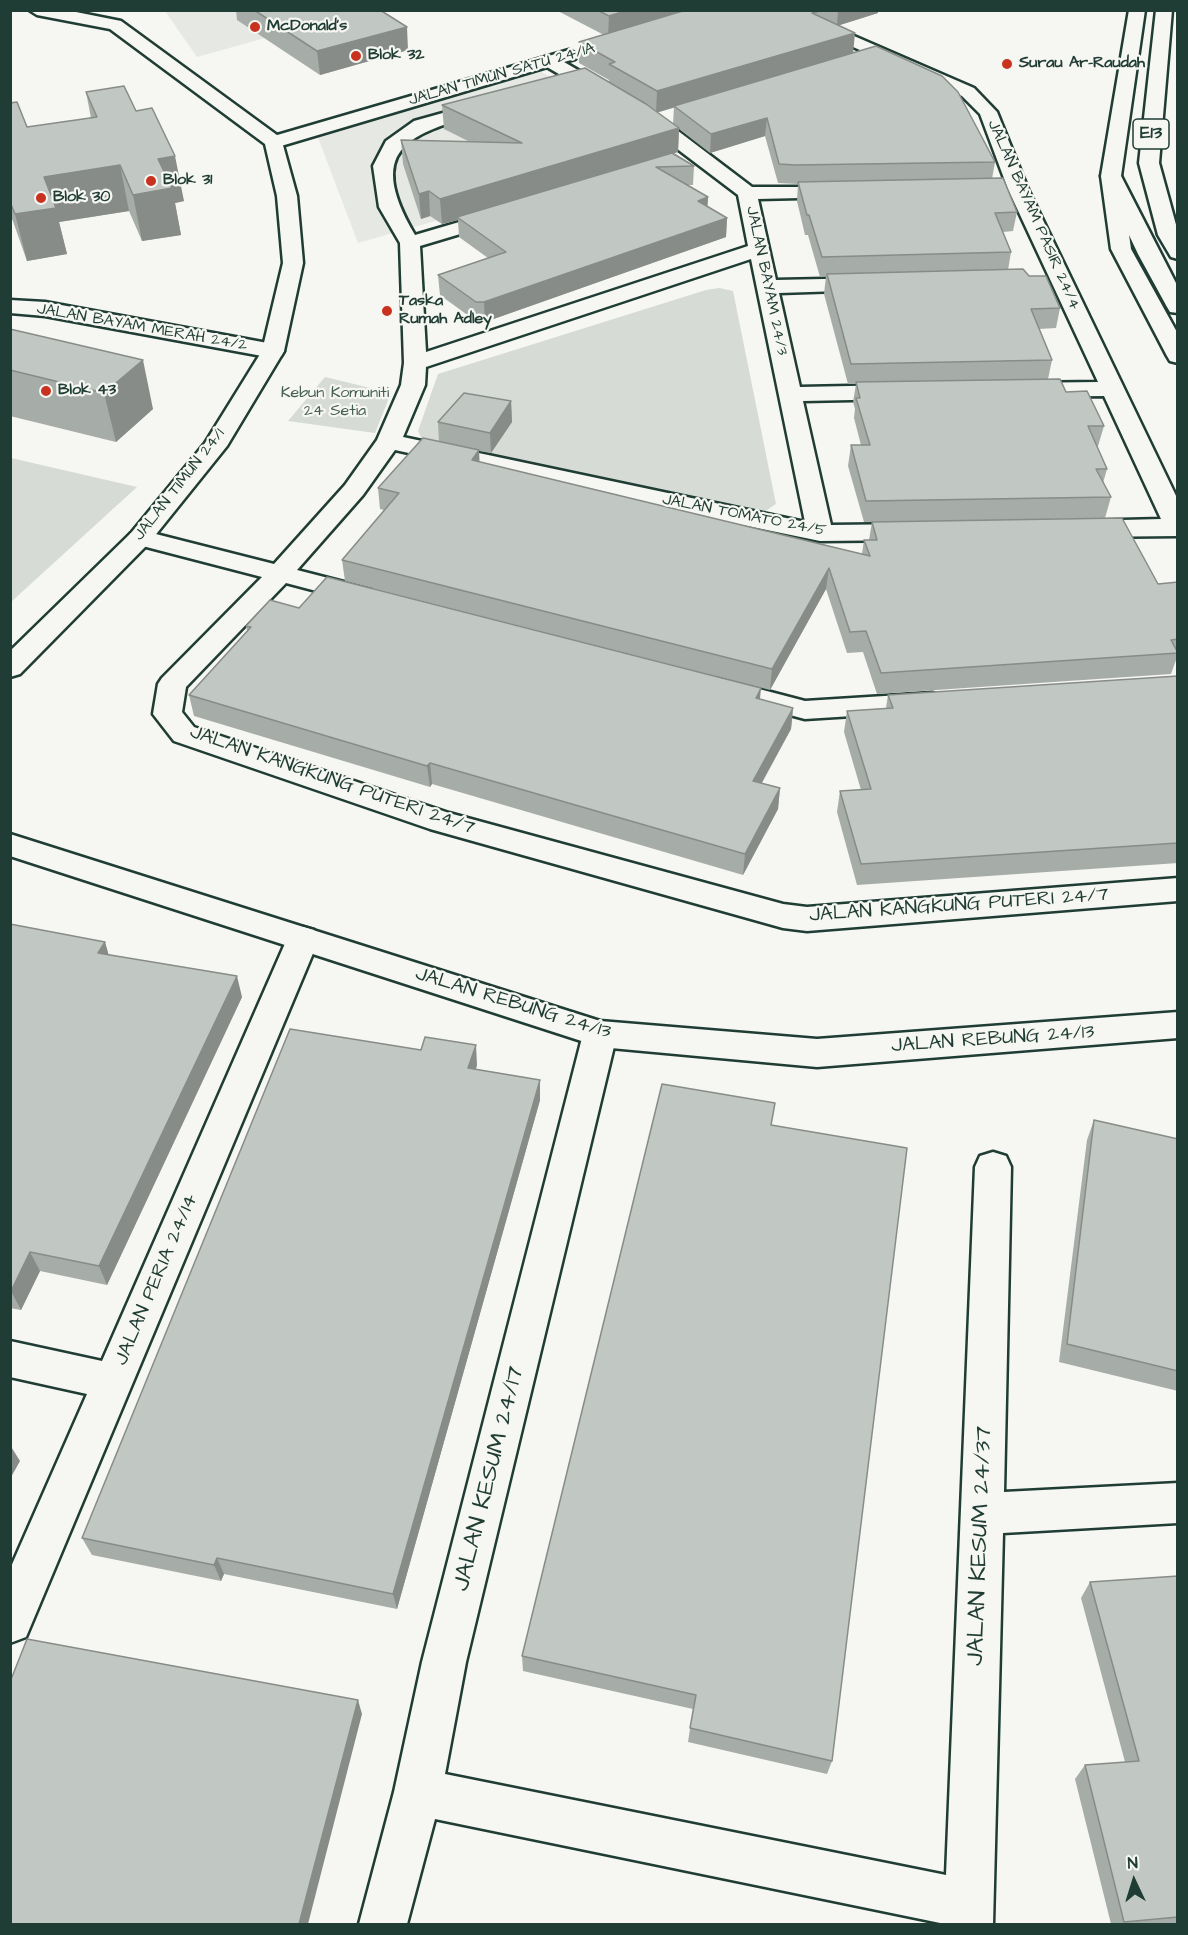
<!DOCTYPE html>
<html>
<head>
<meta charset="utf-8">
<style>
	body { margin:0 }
	#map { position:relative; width:1188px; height:1935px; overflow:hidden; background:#f6f6f2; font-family:"Architects Daughter",sans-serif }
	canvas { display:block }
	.frame { position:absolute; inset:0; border:12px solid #1f3d34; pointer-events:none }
	.north { position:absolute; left:1104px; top:1851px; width:60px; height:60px; -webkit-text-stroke:4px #f6f6f2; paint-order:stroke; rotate:356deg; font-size:16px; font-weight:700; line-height:24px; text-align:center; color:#1f3d34 }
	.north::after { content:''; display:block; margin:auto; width:21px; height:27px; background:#1f3d34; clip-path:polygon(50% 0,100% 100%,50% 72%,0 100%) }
</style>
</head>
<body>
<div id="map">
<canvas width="1188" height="1935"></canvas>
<div class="frame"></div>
<div class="north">N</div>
</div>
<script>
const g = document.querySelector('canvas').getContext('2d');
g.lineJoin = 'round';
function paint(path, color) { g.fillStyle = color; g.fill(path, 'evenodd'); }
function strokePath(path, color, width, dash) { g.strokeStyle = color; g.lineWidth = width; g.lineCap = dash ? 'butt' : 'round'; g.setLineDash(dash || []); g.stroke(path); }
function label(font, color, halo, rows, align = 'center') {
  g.font = font + ' "Architects Daughter",sans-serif'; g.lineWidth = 4.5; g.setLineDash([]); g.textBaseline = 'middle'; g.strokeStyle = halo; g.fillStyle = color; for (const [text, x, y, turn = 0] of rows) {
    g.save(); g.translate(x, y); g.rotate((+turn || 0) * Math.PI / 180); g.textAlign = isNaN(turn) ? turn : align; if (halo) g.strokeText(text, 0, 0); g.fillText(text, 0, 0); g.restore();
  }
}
const built = new Path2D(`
	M 165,11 L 362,11 L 197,57 Z
	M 538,70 L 629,121 L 547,189 L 358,243 L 317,135 Z`);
const green = new Path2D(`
	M 719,288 L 733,291 L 776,504 L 764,512 L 744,514 L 423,441 L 418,431 L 438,374 L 706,290 Z
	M 325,377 L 391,393 L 375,433 L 288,421 Z
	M 11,458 L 137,487 L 11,602 L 10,458 Z`);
const street = new Path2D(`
	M 771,10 L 794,10 L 974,88 L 997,112 L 1028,189 L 1178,500 L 1178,536 L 1083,537 L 1074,534 L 1070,529 L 1074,524 L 1083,521 L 1161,519 L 1104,396 L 1020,397 L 1012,395 L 1008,390 L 1012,385 L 1020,383 L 1098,382 L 1008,189 L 980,114 L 962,96 Z
	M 569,50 L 578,55 L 575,59 L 564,62 L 661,118 L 752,187 L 849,187 L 852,191 L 849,195 L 842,197 L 758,199 L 776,280 L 871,278 L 879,279 L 882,284 L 879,289 L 871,290 L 779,293 L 800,387 L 900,385 L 908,387 L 912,392 L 908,397 L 900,399 L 803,401 L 831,525 L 915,524 L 924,527 L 928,532 L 924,537 L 915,540 L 820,541 L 641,504 L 395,450 L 363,495 L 297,570 L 371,589 L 375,595 L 371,601 L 362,603 L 286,583 L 186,687 L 182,712 L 194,727 L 449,813 L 783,904 L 807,907 L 1178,878 L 1178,901 L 807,931 L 783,928 L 430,829 L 174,741 L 153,714 L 158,684 L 162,678 L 262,577 L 131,543 L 127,538 L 131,533 L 140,530 L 274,564 L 345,485 L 377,440 L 401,385 L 404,363 L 400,243 L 379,207 L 373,166 L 386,141 L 414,121 L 486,101 L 495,106 L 492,110 C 415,133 361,143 415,235 L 500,210 L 507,212 L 510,216 L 507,220 L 420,246 L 426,352 L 748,246 L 738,195 L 647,126 L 547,67 L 281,146 L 267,146 L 265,142 L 267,138 ZM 751,259 L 805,522 L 403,437 L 425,385 L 426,367 Z
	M 10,300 L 45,302 L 273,344 L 281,346 L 284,351 L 281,356 L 273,358 L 45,316 L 10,313 Z
	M 717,678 L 805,701 L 932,693 L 942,695 L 946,702 L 942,709 L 932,711 L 805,719 L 707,693 L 703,687 L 707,681 Z
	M 303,927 L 314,930 L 319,939 L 26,1637 L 10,1643 L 10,1569 L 87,1394 L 10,1377 L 10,1341 L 102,1361 L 287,939 L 292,930 Z
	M 600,1021 L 612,1025 L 617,1034 L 466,1662 L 445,1774 L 946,1875 L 975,1167 L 980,1156 L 993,1152 L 1006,1156 L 1011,1167 L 1004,1492 L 1178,1483 L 1178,1523 L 1003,1533 L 993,1924 L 945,1924 L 435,1819 L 407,1924 L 359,1924 L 394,1792 L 422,1662 L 583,1034 L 588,1025 Z`);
const secondary = new Path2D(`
	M 29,10 L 66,10 L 121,21 L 281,138 L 297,196 L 303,263 L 284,351 L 227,446 L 149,543 L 20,674 L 10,677 L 10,651 L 131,533 L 205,443 L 262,351 L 283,263 L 277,196 L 265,144 L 110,29 L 37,15 Z
	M 10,834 L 600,1021 L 817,1039 L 1178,1012 L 1178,1038 L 817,1067 L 600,1047 L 10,856 Z`);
const primary = new Path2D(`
	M 1129,10 L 1145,10 L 1121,176 L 1131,249 L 1178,334 L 1178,363 L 1170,361 L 1167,356 L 1111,249 L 1101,176 Z`);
const highway = new Path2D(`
	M 1156,10 L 1172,10 L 1159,163 L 1178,232 L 1178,259 L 1171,257 L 1158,235 L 1139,163 Z
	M 1111,170 L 1121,176 L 1178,287 L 1178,313 L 1170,312 L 1167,307 L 1138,254 L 1101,176 Z`);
const wall = new Path2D(`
	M 236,10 L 380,10 L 408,50 L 320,75 L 237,20 Z
	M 556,10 L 878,10 L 878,13 L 839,25 L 853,53 L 995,162 L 992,179 L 1017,212 L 1013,231 L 1003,232 L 1011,252 L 1008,270 L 1060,308 L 1056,328 L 1039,329 L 1052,360 L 1048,379 L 1066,392 L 1104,426 L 1098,446 L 1097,446 L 1107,469 L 1103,483 L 1111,497 L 1105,518 L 946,521 L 1158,584 L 1178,582 L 1178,660 L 1176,660 L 1171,674 L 877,694 L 863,652 L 847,653 L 826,589 L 770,690 L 345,581 L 342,560 L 384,510 L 380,509 L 378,488 L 439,442 L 438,422 L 511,401 L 512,422 L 491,453 L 479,451 L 479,462 L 862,554 L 864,540 L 869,540 L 872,522 L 864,522 L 848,466 L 851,445 L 861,445 L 854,418 L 855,409 L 853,402 L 856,384 L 848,384 L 824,294 L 826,276 L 820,277 L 808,235 L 805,235 L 797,201 L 798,184 L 778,183 L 765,136 L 710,153 L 679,129 L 678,152 L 674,153 L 694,166 L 693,185 L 687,185 L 708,197 L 707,206 L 727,218 L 726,237 L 485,322 L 477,322 L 440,295 L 438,275 L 488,258 L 459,237 L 458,220 L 442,224 L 430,216 L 421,219 L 403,164 L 401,140 L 470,142 L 444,129 L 442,105 L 609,82 L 609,80 L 579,63 L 579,42 L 604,35 ZM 674,107 L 673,124 L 657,112 Z
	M 86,92 L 184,201 L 175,203 L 181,235 L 142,241 L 129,211 L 59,222 L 67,254 L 27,261 L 10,213 L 10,103 L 27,127 L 91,118 Z
	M 10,329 L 153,409 L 116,442 L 10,416 Z
	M 299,608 L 760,699 L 793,708 L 791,729 L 762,783 L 780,788 L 778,809 L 743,875 L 432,784 L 430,787 L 194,716 L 189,695 L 247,631 L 246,626 Z
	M 1178,676 L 1178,863 L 857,885 L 837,812 L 840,791 L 861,790 L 844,732 L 847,711 L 886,708 L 888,695 Z
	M 10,924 L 105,942 L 108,954 L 242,997 L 107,1285 L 40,1271 L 21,1310 L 10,1308 Z
	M 477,1065 L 476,1069 L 540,1080 L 540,1100 L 397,1609 L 224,1574 L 221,1581 L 92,1555 L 82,1538 Z
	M 1094,1120 L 1178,1139 L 1178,1391 L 1059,1362 L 1087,1140 Z
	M 772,1125 L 832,1761 L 827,1774 L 688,1742 L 693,1709 L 523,1671 L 522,1656 Z
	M 1178,1576 L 1178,1924 L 1111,1924 L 1075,1779 L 1085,1765 L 1125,1762 L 1081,1598 L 1090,1582 Z`);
const shadedWall = new Path2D(`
	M 628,10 L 700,10 L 608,37 L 609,16 Z
	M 838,10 L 878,10 L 878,13 L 837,26 Z
	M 407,27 L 408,50 L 320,75 L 317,51 Z
	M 855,33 L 853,54 L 656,113 L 657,91 Z
	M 767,118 L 765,136 L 710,153 L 711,134 Z
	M 679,128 L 678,152 L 460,219 L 457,217 L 458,220 L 442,224 L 440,199 Z
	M 175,156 L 184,201 L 175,203 L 181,235 L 142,241 L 133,195 L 158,159 Z
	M 120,165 L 129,211 L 59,222 L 67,254 L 27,261 L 15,214 L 44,177 Z
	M 429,191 L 430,216 L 421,219 L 419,194 Z
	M 708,197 L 707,216 L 698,201 Z
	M 727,218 L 726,237 L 485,322 L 484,302 Z
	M 143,360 L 153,409 L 116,442 L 104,393 Z
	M 511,401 L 512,422 L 491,453 L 490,433 Z
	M 479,450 L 480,471 L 472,460 Z
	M 829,568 L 826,589 L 770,690 L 772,669 Z
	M 761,688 L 759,709 L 756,698 Z
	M 793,708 L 791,729 L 751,802 L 753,781 Z
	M 430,763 L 432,784 L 430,787 L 427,766 Z
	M 780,788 L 778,809 L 743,875 L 745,854 Z
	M 105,942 L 111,963 L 98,953 Z
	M 237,976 L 242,997 L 107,1285 L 99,1266 Z
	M 476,1045 L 477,1065 L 470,1088 L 468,1068 Z
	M 540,1080 L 540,1100 L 397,1609 L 393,1594 Z
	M 30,1252 L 40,1271 L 21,1310 L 11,1291 Z
	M 10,1445 L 20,1461 L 10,1479 Z
	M 217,1558 L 224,1574 L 221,1581 L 214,1565 Z
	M 358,1700 L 362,1714 L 308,1924 L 299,1924 Z`);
const building = new Path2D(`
	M 254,10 L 380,10 L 407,27 L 317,51 Z
	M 597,10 L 628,10 L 609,16 Z
	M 686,10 L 814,10 L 817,12 L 812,13 L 855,33 L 657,91 L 609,64 L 615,62 L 579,42 Z
	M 876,46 L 942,76 L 958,92 L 995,162 L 795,165 L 779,164 L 767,118 L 711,134 L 674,106 Z
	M 585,68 L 646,104 L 679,128 L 440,199 L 429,191 L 419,194 L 401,140 L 522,143 L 442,105 Z
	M 124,86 L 136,111 L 152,108 L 175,156 L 158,159 L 172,188 L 133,195 L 120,165 L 44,177 L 56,208 L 15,214 L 10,202 L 10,103 L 17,102 L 27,127 L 97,117 L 86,92 Z
	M 672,153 L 694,166 L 656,167 L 708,197 L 698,201 L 727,218 L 484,302 L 476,302 L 438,275 L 506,252 L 457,217 Z
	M 1003,178 L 1017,212 L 995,213 L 1011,252 L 822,257 L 809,215 L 807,215 L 798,182 Z
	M 1023,269 L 1029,276 L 1046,276 L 1060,308 L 1031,309 L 1052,360 L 851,364 L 827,274 Z
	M 10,329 L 143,360 L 104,393 L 10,370 Z
	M 1060,379 L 1066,392 L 1087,391 L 1104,426 L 1088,426 L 1107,469 L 1096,469 L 1111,497 L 866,501 L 851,445 L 870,445 L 856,398 L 860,398 L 856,382 Z
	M 464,393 L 511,401 L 490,433 L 438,422 Z
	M 423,438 L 479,450 L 472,460 L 870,556 L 864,540 L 877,540 L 872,522 L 1122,518 L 1158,584 L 1178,582 L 1178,639 L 1171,640 L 1178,653 L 881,673 L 866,631 L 850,632 L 829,568 L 772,669 L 342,560 L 399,493 L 378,488 Z
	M 327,577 L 761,688 L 756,698 L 793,708 L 753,781 L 780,788 L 745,854 L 430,763 L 427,766 L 189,695 L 251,627 L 246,626 L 270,600 L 299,608 Z
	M 1178,676 L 1178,843 L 861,864 L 840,791 L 871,789 L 847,711 L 893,708 L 888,695 Z
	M 10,924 L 105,942 L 98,953 L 237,976 L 99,1266 L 30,1252 L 11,1291 Z
	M 290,1029 L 421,1050 L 425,1037 L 476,1045 L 468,1068 L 540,1080 L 393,1594 L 217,1558 L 214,1565 L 82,1538 Z
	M 662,1084 L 775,1103 L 771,1125 L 907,1148 L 832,1761 L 690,1728 L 696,1695 L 522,1656 Z
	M 1094,1120 L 1178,1139 L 1178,1371 L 1067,1344 Z
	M 1178,1576 L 1178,1917 L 1124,1922 L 1085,1765 L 1139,1761 L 1090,1582 Z
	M 27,1639 L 358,1700 L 299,1924 L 10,1924 L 10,1682 Z`);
const markers = [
	[255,27,6,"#c8321e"],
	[356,56,6,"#c8321e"],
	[1007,64,6,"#c8321e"],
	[151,181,6,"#c8321e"],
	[41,198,6,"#c8321e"],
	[387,311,6,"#c8321e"],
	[46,391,6,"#c8321e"]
];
const farPoinames = [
	["McDonald's",267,27],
	["Blok 32",368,56],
	["Surau Ar-Raudah",1019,64],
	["Blok 31",163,181],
	["Blok 30",53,198],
	["Taska",399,302],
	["Rumah Adley",399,320],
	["Blok 43",58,391]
];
const farStreetnames = [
	["JALAN TIMUN SATU 24/1A",502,75,-16],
	["JALAN BAYAM PASIR 24/4",1033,215,66],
	["JALAN BAYAM 24/3",766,281,78],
	["JALAN BAYAM MERAH 24/2",142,328,10],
	["JALAN TIMUN 24/1",180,485,-52],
	["JALAN TOMATO 24/5",744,516,11]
];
const farParknames = [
	["Kebun Komuniti",335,394],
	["24 Setia",335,412]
];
const shields = [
	[1151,134,36]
];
const shieldNames = [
	["E13",1151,134]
];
const streetNames = [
	["JALAN KANGKUNG PUTERI 24/7",332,781,19],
	["JALAN KANGKUNG PUTERI 24/7",959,906,-4],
	["JALAN REBUNG 24/13",513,1004,17],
	["JALAN REBUNG 24/13",993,1040,-4],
	["JALAN PERIA 24/14",157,1280,-67]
];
const nearStreetnames = [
	["JALAN KESUM 24/17",490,1479,-76],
	["JALAN KESUM 24/37",981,1546,-88]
];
paint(built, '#e6e8e4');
paint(green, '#d6dbd6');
strokePath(street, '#1f3d34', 5);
strokePath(secondary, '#1f3d34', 5);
strokePath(primary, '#1f3d34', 5);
strokePath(highway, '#1f3d34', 5);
paint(street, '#f6f6f2');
paint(secondary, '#f6f6f2');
paint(primary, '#f6f6f2');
paint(highway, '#f6f6f2');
paint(wall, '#a6aca8');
paint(shadedWall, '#878c88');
paint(building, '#c1c8c3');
strokePath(building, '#878c88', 1.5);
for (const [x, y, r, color] of markers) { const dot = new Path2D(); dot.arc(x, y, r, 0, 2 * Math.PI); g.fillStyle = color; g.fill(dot); strokePath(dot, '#f6f6f2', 2); }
label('bold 16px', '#1f3d34', '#f6f6f2', farPoinames, 'left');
label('16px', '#1f3d34', '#f6f6f2', farStreetnames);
label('16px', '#445d54', '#f6f6f2', farParknames);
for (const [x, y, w] of shields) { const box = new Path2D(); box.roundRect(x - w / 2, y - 15, w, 30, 4.5); g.fillStyle = '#f6f6f2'; g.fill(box); strokePath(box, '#1f3d34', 1.5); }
label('bold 18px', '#1f3d34', null, shieldNames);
label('20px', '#1f3d34', '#f6f6f2', streetNames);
label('24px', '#1f3d34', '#f6f6f2', nearStreetnames);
</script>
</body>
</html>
